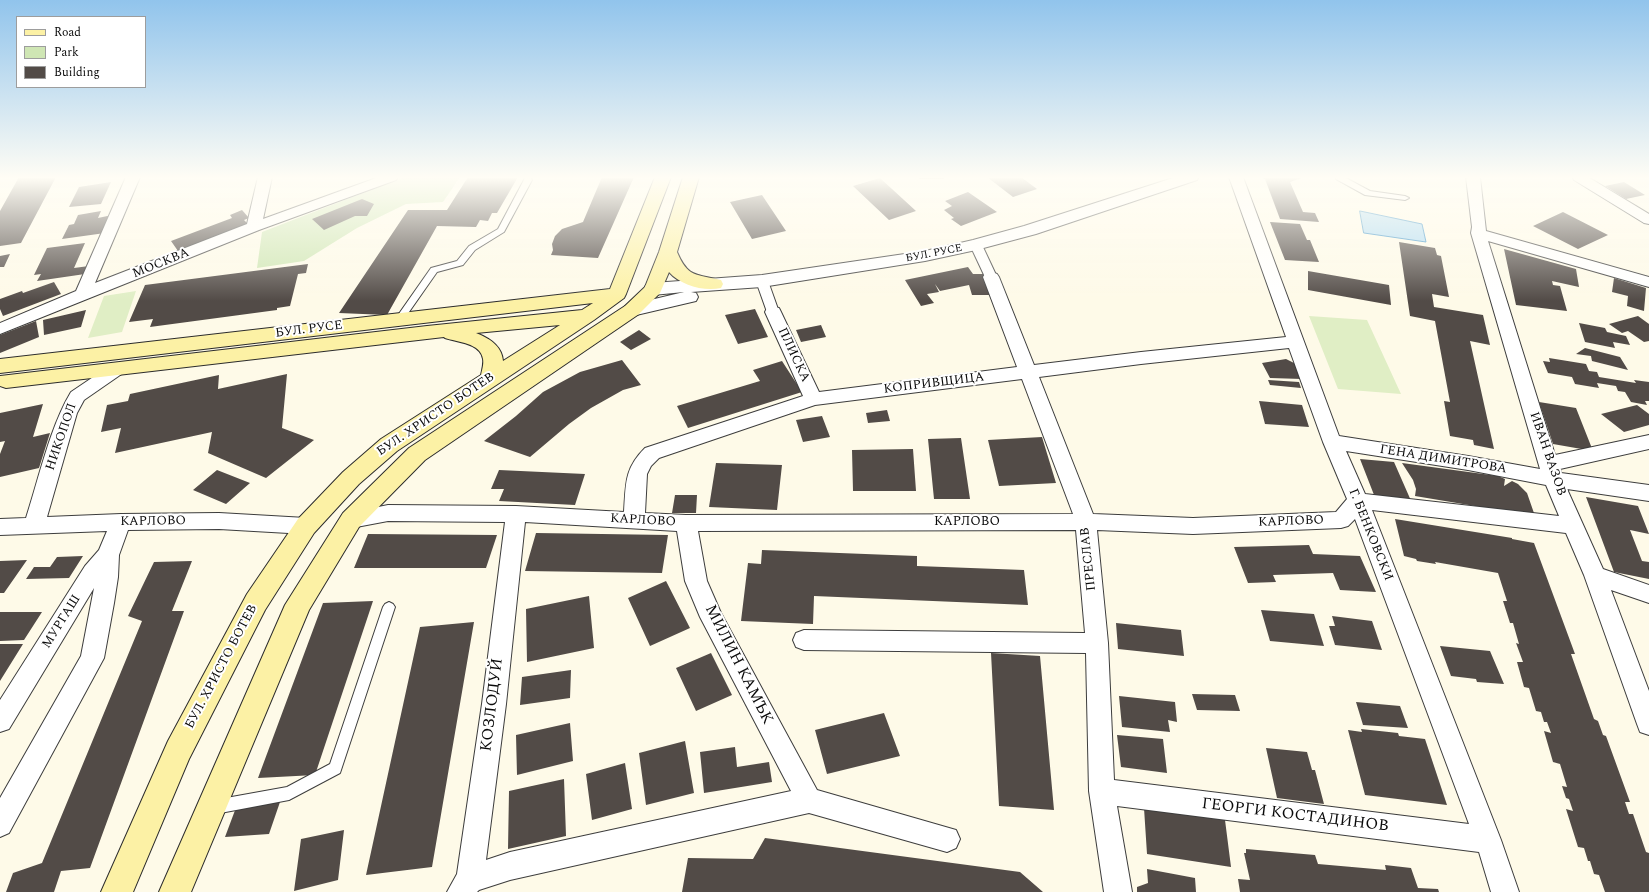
<!DOCTYPE html>
<html>
<head>
<meta charset="utf-8">
<style>
	body { margin:0 }
	#map { position:relative; width:1649px; height:892px; overflow:hidden; background:#fefae8; font-family:Spectral,serif }
	canvas { display:block }
	.legend { position:absolute; left:16px; top:16px; width:130px; height:72px; box-sizing:border-box; background:#fff; border:1px solid #9d9d9d; margin:0; padding:5px 7px; list-style:none; font-size:12px; color:#0a0a0a }
	.legend li { display:flex; align-items:center; gap:8px; height:20px }
	.legend b { width:20px; border:1px solid #9d9d9d }
</style>
</head>
<body>
<div id="map">
<canvas width="1649" height="892"></canvas>
<ul class="legend">
<li><b style="height:5px;background:#fcf1a5"></b>Road</li>
<li><b style="height:11px;background:#cfe6b4"></b>Park</li>
<li><b style="height:11px;background:#524b47"></b>Building</li>
</ul>
</div>
<script>
const g = document.querySelector('canvas').getContext('2d');
g.lineJoin = 'round';
function paint(path, color) { g.fillStyle = color; g.fill(path, 'evenodd'); }
function strokePath(path, color, width, dash) { g.strokeStyle = color; g.lineWidth = width; g.lineCap = dash ? 'butt' : 'round'; g.setLineDash(dash || []); g.stroke(path); }
function label(font, color, halo, rows, align = 'center') {
  g.font = font + ' Spectral,serif'; g.lineWidth = 4; g.setLineDash([]); g.textBaseline = 'middle'; g.strokeStyle = halo; g.fillStyle = color; for (const [text, x, y, turn = 0] of rows) {
    g.save(); g.translate(x, y); g.rotate((+turn || 0) * Math.PI / 180); g.textAlign = isNaN(turn) ? turn : align; if (halo) g.strokeText(text, 0, 0); g.fillText(text, 0, 0); g.restore();
  }
}
const green = new Path2D(`
	M 404,177 L 460,177 L 443,202 L 406,204 L 357,228 L 304,261 L 257,268 L 262,232 Z`);
const pitch = new Path2D(`
	M 136,291 L 122,332 L 88,338 L 104,296 Z
	M 1309,316 L 1367,320 L 1401,394 L 1338,389 Z`);
const water = new Path2D(`
	M 1360,211 L 1422,224 L 1426,242 L 1364,233 Z`);
const building = new Path2D(`
	M 19,177 L 56,177 L 21,243 L 0,246 L 0,211 Z
	M 468,177 L 518,177 L 497,213 L 492,213 L 488,221 L 480,220 L 476,227 L 437,226 L 387,315 L 339,313 L 408,210 L 447,210 Z
	M 602,177 L 634,177 L 598,258 L 551,255 L 553,250 L 552,244 L 555,236 L 562,229 L 583,222 Z
	M 919,177 L 944,177 L 944,179 L 919,179 Z
	M 987,177 L 1021,177 L 1037,189 L 1013,197 Z
	M 1260,177 L 1302,178 L 1290,182 L 1303,212 L 1315,213 L 1319,222 L 1280,219 L 1265,179 Z
	M 880,178 L 916,211 L 889,220 L 853,186 Z
	M 111,182 L 101,204 L 69,207 L 79,187 Z
	M 1624,182 L 1645,195 L 1626,199 L 1605,186 Z
	M 968,192 L 997,212 L 961,226 L 951,219 L 954,218 L 944,210 L 952,206 L 945,201 Z
	M 762,195 L 786,231 L 752,239 L 730,202 Z
	M 362,199 L 374,204 L 367,216 L 355,216 L 324,230 L 312,219 Z
	M 242,210 L 249,218 L 244,220 L 248,224 L 178,251 L 171,241 L 232,218 L 230,215 Z
	M 101,211 L 98,218 L 112,215 L 105,233 L 62,239 L 69,225 L 74,224 L 78,215 Z
	M 1563,212 L 1608,235 L 1578,249 L 1533,226 Z
	M 1270,222 L 1300,224 L 1307,240 L 1310,240 L 1319,262 L 1285,260 Z
	M 1399,242 L 1435,248 L 1437,255 L 1441,256 L 1449,297 L 1432,294 L 1434,307 L 1483,315 L 1490,345 L 1470,341 L 1494,449 L 1474,445 L 1473,440 L 1450,436 L 1444,401 L 1450,402 L 1435,321 L 1410,316 Z
	M 85,243 L 74,268 L 89,266 L 85,274 L 37,281 L 41,274 L 34,275 L 47,248 Z
	M 1504,249 L 1576,269 L 1579,287 L 1552,281 L 1553,285 L 1560,286 L 1567,311 L 1516,305 Z
	M 10,254 L 4,267 L 0,267 L 0,256 Z
	M 308,264 L 306,273 L 298,274 L 290,306 L 277,308 L 277,310 L 150,327 L 153,319 L 129,322 L 145,285 Z
	M 968,267 L 973,274 L 985,274 L 991,295 L 972,295 L 969,285 L 940,291 L 935,284 L 939,292 L 927,294 L 934,303 L 921,306 L 905,280 Z
	M 1308,271 L 1389,285 L 1391,305 L 1308,290 Z
	M 1614,278 L 1646,288 L 1644,311 L 1627,306 L 1628,296 L 1612,292 Z
	M 54,282 L 61,294 L 3,316 L 0,309 L 0,299 L 22,291 L 23,293 Z
	M 755,309 L 768,337 L 738,344 L 725,315 Z
	M 86,310 L 81,327 L 44,335 L 43,320 Z
	M 1638,316 L 1649,324 L 1649,341 L 1644,342 L 1628,331 L 1622,333 L 1609,324 Z
	M 36,321 L 39,337 L 0,353 L 0,335 Z
	M 1579,323 L 1605,328 L 1607,332 L 1626,336 L 1630,345 L 1613,342 L 1615,348 L 1585,342 Z
	M 821,325 L 826,337 L 801,342 L 796,330 Z
	M 639,330 L 651,339 L 631,350 L 620,342 Z
	M 1585,348 L 1620,357 L 1628,370 L 1592,361 L 1591,356 L 1576,354 Z
	M 1549,358 L 1586,364 L 1589,371 L 1597,372 L 1599,377 L 1636,383 L 1634,380 L 1649,382 L 1649,401 L 1645,401 L 1647,405 L 1631,402 L 1625,392 L 1618,391 L 1616,386 L 1597,383 L 1599,388 L 1575,384 L 1572,377 L 1548,373 L 1543,361 L 1550,362 Z
	M 1286,359 L 1294,363 L 1302,379 L 1270,378 L 1262,363 Z
	M 622,360 L 641,385 L 623,390 L 591,408 L 569,424 L 530,457 L 484,441 L 516,416 L 543,392 L 580,372 Z
	M 782,361 L 802,392 L 688,428 L 677,406 L 760,381 L 753,370 Z
	M 287,374 L 282,428 L 314,440 L 266,478 L 208,453 L 212,432 L 115,453 L 121,428 L 101,432 L 107,405 L 128,401 L 130,394 L 219,375 L 218,389 Z
	M 1268,380 L 1299,382 L 1301,388 L 1270,385 Z
	M 1259,401 L 1302,405 L 1309,427 L 1265,424 Z
	M 1539,402 L 1576,408 L 1593,451 L 1553,444 Z
	M 43,404 L 33,437 L 50,433 L 39,468 L 0,477 L 0,454 L 5,441 L 0,442 L 0,413 Z
	M 1637,405 L 1649,414 L 1649,425 L 1624,432 L 1601,414 Z
	M 887,410 L 890,421 L 868,423 L 866,413 Z
	M 822,416 L 830,437 L 803,442 L 796,420 Z
	M 1042,437 L 1056,483 L 999,486 L 988,440 Z
	M 961,438 L 970,499 L 934,499 L 928,439 Z
	M 913,449 L 916,491 L 853,491 L 852,450 Z
	M 1360,459 L 1394,462 L 1412,503 L 1376,500 Z
	M 716,463 L 782,465 L 777,510 L 709,507 Z
	M 1402,463 L 1498,476 L 1505,479 L 1504,486 L 1512,481 L 1518,484 L 1527,493 L 1535,516 L 1415,496 L 1416,489 L 1413,480 Z
	M 217,470 L 250,483 L 226,504 L 193,490 Z
	M 499,470 L 585,474 L 575,505 L 499,501 L 504,489 L 491,489 Z
	M 675,495 L 697,495 L 696,513 L 672,513 Z
	M 1586,497 L 1638,506 L 1649,534 L 1630,530 L 1642,561 L 1649,562 L 1649,579 L 1614,572 Z
	M 1395,519 L 1512,538 L 1512,539 L 1534,543 L 1575,654 L 1571,654 L 1594,719 L 1598,721 L 1603,735 L 1606,736 L 1630,802 L 1625,802 L 1629,814 L 1633,814 L 1646,852 L 1649,853 L 1649,892 L 1605,892 L 1599,875 L 1594,874 L 1590,861 L 1588,861 L 1584,848 L 1578,847 L 1566,809 L 1573,811 L 1569,799 L 1566,798 L 1562,786 L 1567,787 L 1560,764 L 1553,762 L 1544,731 L 1551,733 L 1547,722 L 1544,722 L 1541,712 L 1536,711 L 1529,688 L 1524,687 L 1517,662 L 1523,662 L 1516,643 L 1519,644 L 1513,623 L 1510,623 L 1503,601 L 1507,601 L 1498,573 L 1435,562 L 1436,564 L 1417,561 L 1416,559 L 1404,556 Z
	M 536,533 L 668,535 L 662,573 L 525,571 Z
	M 368,534 L 497,535 L 486,568 L 354,568 Z
	M 1309,545 L 1313,554 L 1360,556 L 1376,592 L 1340,590 L 1333,573 L 1273,575 L 1276,582 L 1248,583 L 1234,547 Z
	M 762,550 L 917,556 L 917,566 L 1024,570 L 1028,605 L 814,596 L 813,624 L 741,621 L 748,563 L 761,564 Z
	M 83,556 L 69,578 L 26,579 L 34,567 L 50,567 L 57,557 Z
	M 27,560 L 4,593 L 0,593 L 0,561 Z
	M 192,561 L 172,611 L 184,611 L 90,868 L 61,871 L 54,892 L 6,892 L 13,873 L 42,863 L 142,621 L 128,616 L 154,562 Z
	M 666,581 L 690,628 L 650,646 L 628,598 Z
	M 589,596 L 594,648 L 527,662 L 526,609 Z
	M 373,601 L 315,775 L 258,778 L 323,603 Z
	M 1261,610 L 1314,614 L 1324,646 L 1270,641 Z
	M 0,612 L 42,612 L 24,640 L 0,641 Z
	M 1332,616 L 1372,621 L 1382,650 L 1335,645 L 1329,626 L 1335,626 Z
	M 474,622 L 432,867 L 366,875 L 420,627 Z
	M 1116,623 L 1181,630 L 1184,656 L 1118,649 Z
	M 0,644 L 23,644 L 0,681 Z
	M 1440,646 L 1490,651 L 1504,684 L 1477,682 L 1476,679 L 1451,676 Z
	M 711,653 L 732,695 L 696,711 L 676,668 Z
	M 991,653 L 1040,656 L 1054,810 L 999,806 Z
	M 571,670 L 570,698 L 520,705 L 522,677 Z
	M 1192,694 L 1235,695 L 1240,711 L 1197,710 Z
	M 1119,696 L 1175,702 L 1177,722 L 1168,720 L 1170,732 L 1122,727 Z
	M 1356,702 L 1400,706 L 1408,728 L 1363,725 Z
	M 884,713 L 900,756 L 827,774 L 815,730 Z
	M 570,723 L 573,761 L 517,775 L 516,735 Z
	M 1361,729 L 1398,733 L 1399,736 L 1425,739 L 1447,805 L 1365,795 L 1348,730 L 1362,732 Z
	M 1117,735 L 1163,739 L 1167,773 L 1121,767 Z
	M 685,741 L 694,793 L 646,805 L 639,753 Z
	M 735,747 L 737,767 L 769,762 L 772,782 L 704,793 L 700,752 Z
	M 1266,748 L 1307,752 L 1312,770 L 1315,770 L 1324,804 L 1277,798 Z
	M 625,763 L 632,809 L 592,820 L 586,774 Z
	M 564,779 L 566,836 L 508,849 L 509,791 Z
	M 280,802 L 269,834 L 225,837 L 237,805 Z
	M 1144,808 L 1225,820 L 1231,867 L 1147,854 Z
	M 344,830 L 338,880 L 294,891 L 301,839 Z
	M 765,838 L 1020,872 L 1043,892 L 682,892 L 688,858 L 753,859 Z
	M 1246,849 L 1315,855 L 1318,864 L 1386,870 L 1385,865 L 1411,868 L 1418,888 L 1438,889 L 1439,892 L 1240,892 L 1238,879 L 1250,880 L 1244,853 L 1246,853 Z
	M 1147,869 L 1195,878 L 1196,892 L 1137,892 L 1137,887 L 1148,883 Z`);
const service = new Path2D(`
	M 1336,177 L 1344,177 L 1370,191 L 1405,196 L 1409,198 L 1405,200 L 1365,195 L 1336,179 Z
	M 525,178 L 531,178 L 532,180 L 504,232 L 475,250 L 463,265 L 437,272 L 402,322 L 396,322 L 395,320 L 396,318 L 431,268 L 457,261 L 469,246 L 498,229 Z
	M 389,602 L 393,604 L 395,607 L 340,773 L 289,800 L 215,814 L 210,812 L 208,807 L 210,802 L 215,800 L 287,787 L 330,764 L 383,607 L 385,604 Z`);
const pedestrian = new Path2D(`
	M 976,241 L 980,242 L 982,245 L 997,277 L 995,280 L 987,280 L 985,277 L 970,245 L 972,242 Z
	M 762,277 L 766,278 L 768,281 L 779,312 L 778,315 L 773,316 L 768,315 L 767,312 L 756,281 L 758,278 Z`);
const minor = new Path2D(`
	M 126,177 L 140,177 L 95,283 L 247,224 L 258,177 L 272,177 L 263,219 L 379,177 L 398,177 L 396,180 L 259,230 L 0,334 L 0,323 L 76,291 Z
	M 1229,177 L 1243,177 L 1339,436 L 1468,456 L 1540,469 L 1471,233 L 1472,227 L 1466,177 L 1480,177 L 1486,231 L 1649,277 L 1649,287 L 1488,241 L 1555,455 L 1649,435 L 1649,449 L 1560,469 L 1561,473 L 1649,485 L 1649,501 L 1567,489 L 1603,569 L 1649,585 L 1649,603 L 1611,590 L 1649,691 L 1649,735 L 1640,732 L 1637,724 L 1584,575 L 1566,533 L 1372,510 L 1501,840 L 1519,892 L 1491,892 L 1479,852 L 1117,806 L 1132,892 L 1104,892 L 1089,791 L 1086,653 L 804,650 L 796,647 L 793,640 L 796,633 L 804,630 L 1085,633 L 1076,530 L 698,531 L 707,581 L 721,613 L 817,790 L 956,830 L 960,839 L 956,848 L 947,852 L 809,813 L 510,880 L 479,890 L 477,892 L 447,892 L 457,874 L 482,704 L 505,522 L 388,521 L 351,528 L 344,526 L 341,520 L 344,514 L 388,505 L 516,506 L 624,512 C 626,484 624,469 645,448 L 803,396 L 765,312 L 767,308 L 773,307 L 779,308 L 781,312 L 819,392 L 1017,367 L 983,277 L 985,274 L 991,272 L 997,274 L 999,277 L 1034,365 L 1141,352 L 1286,337 ZM 1289,348 L 1323,442 L 1347,499 L 1336,512 L 1193,518 L 1093,514 L 1039,377 L 1141,364 ZM 1022,379 L 1073,514 L 686,515 L 645,513 L 647,474 L 651,466 L 659,458 L 815,405 ZM 1346,451 L 1468,470 L 1546,485 L 1559,516 L 1365,494 ZM 1355,519 L 1469,824 L 1114,780 L 1108,643 L 1097,530 L 1193,534 L 1341,528 L 1348,526 ZM 525,522 L 677,531 L 685,581 L 700,617 L 791,791 L 510,852 L 486,860 L 506,704 Z
	M 1572,177 L 1588,177 L 1649,214 L 1649,224 L 1644,223 L 1574,180 Z
	M 117,363 L 123,365 L 126,369 L 123,373 L 84,400 L 77,413 L 47,517 L 121,514 L 219,513 L 306,518 L 313,520 L 316,526 L 313,532 L 306,534 L 219,529 L 128,530 L 119,555 L 118,577 L 114,603 L 104,658 L 9,833 L 0,837 L 0,798 L 81,656 L 94,588 L 9,729 L 0,732 L 0,700 L 85,566 L 99,550 L 107,531 L 0,535 L 0,519 L 26,518 C 39,478 50,427 71,392 L 111,365 Z`);
const tertiary = new Path2D(`
	M 1176,177 L 1199,177 L 1197,180 L 1036,234 L 976,250 L 925,261 L 762,287 L 691,292 L 696,293 L 698,297 L 696,301 L 632,316 L 625,314 L 623,310 L 625,306 L 684,292 L 653,295 L 646,293 L 644,289 L 646,285 L 653,283 L 762,275 L 925,251 L 973,240 L 1024,226 Z`);
const secondary = new Path2D(`
	M 655,177 L 671,177 L 626,294 L 624,298 L 594,320 L 397,451 L 359,484 L 314,533 L 265,610 L 189,759 L 133,892 L 101,892 L 168,741 L 247,594 L 298,519 L 343,472 L 381,439 L 481,375 C 482,370 484,364 483,359 C 481,343 457,342 445,338 L 444,337 L 6,388 L 0,386 L 0,376 L 427,326 L 582,310 L 593,303 L 0,373 L 0,359 L 610,289 ZM 560,325 L 503,361 C 502,346 489,338 476,333 Z
	M 683,177 L 699,177 L 677,252 C 688,278 696,274 721,280 L 723,284 L 721,288 C 704,292 680,285 669,272 L 660,293 L 639,314 L 425,460 L 359,527 L 309,610 L 191,892 L 159,892 L 285,605 L 343,513 L 409,448 L 625,306 L 645,287 L 659,252 Z`);
const farStreetnames = [
	["БУЛ. РУСЕ",934,254,-11]
];
const streetNames = [
	["МОСКВА",161,264,-22],
	["БУЛ. РУСЕ",309,330,-7],
	["ПЛИСКА",793,355,65],
	["КОПРИВЩИЦА",934,384,-7],
	["БУЛ. ХРИСТО БОТЕВ",436,415,-34],
	["НИКОПОЛ",62,437,-71],
	["ИВАН ВАЗОВ",1547,454,71],
	["ГЕНА ДИМИТРОВА",1443,460,9],
	["КАРЛОВО",643,521,3],
	["КАРЛОВО",153,522,-1],
	["КАРЛОВО",967,522],
	["КАРЛОВО",1291,522,-2],
	["Г. БЕНКОВСКИ",1370,535,68],
	["ПРЕСЛАВ",1089,559,-96],
	["МУРГАШ",62,622,-58],
	["БУЛ. ХРИСТО БОТЕВ",222,667,-62]
];
const nearStreetnames = [
	["МИЛИН КАМЪК",738,665,63],
	["КОЗЛОДУЙ",493,705,-83],
	["ГЕОРГИ КОСТАДИНОВ",1295,816,7]
];
paint(green, '#cfe6b4');
paint(pitch, '#e0eec5');
paint(water, '#afdbf3');
strokePath(water, '#3890c8', 1);
paint(building, '#524b47');
strokePath(service, '#3d3d3d', 2);
strokePath(pedestrian, '#3d3d3d', 2);
strokePath(minor, '#3d3d3d', 2);
strokePath(tertiary, '#3d3d3d', 2);
strokePath(secondary, '#2c2c2c', 2);
paint(service, '#fff');
paint(pedestrian, '#fff');
paint(minor, '#fff');
paint(tertiary, '#fff');
paint(secondary, '#fcf1a5');
const sky = g.createLinearGradient(0, 0, 0, 301);
sky.addColorStop(0, '#91c4ec');
sky.addColorStop(0.59, '#fffdf5');
sky.addColorStop(1, '#fffdf500');
g.fillStyle = sky;
g.fillRect(0, 0, 1649, 301);
label('11px', '#0a0a0a', '#fff', farStreetnames);
label('13px', '#0a0a0a', '#fff', streetNames);
label('16px', '#0a0a0a', '#fff', nearStreetnames);
</script>
</body>
</html>
